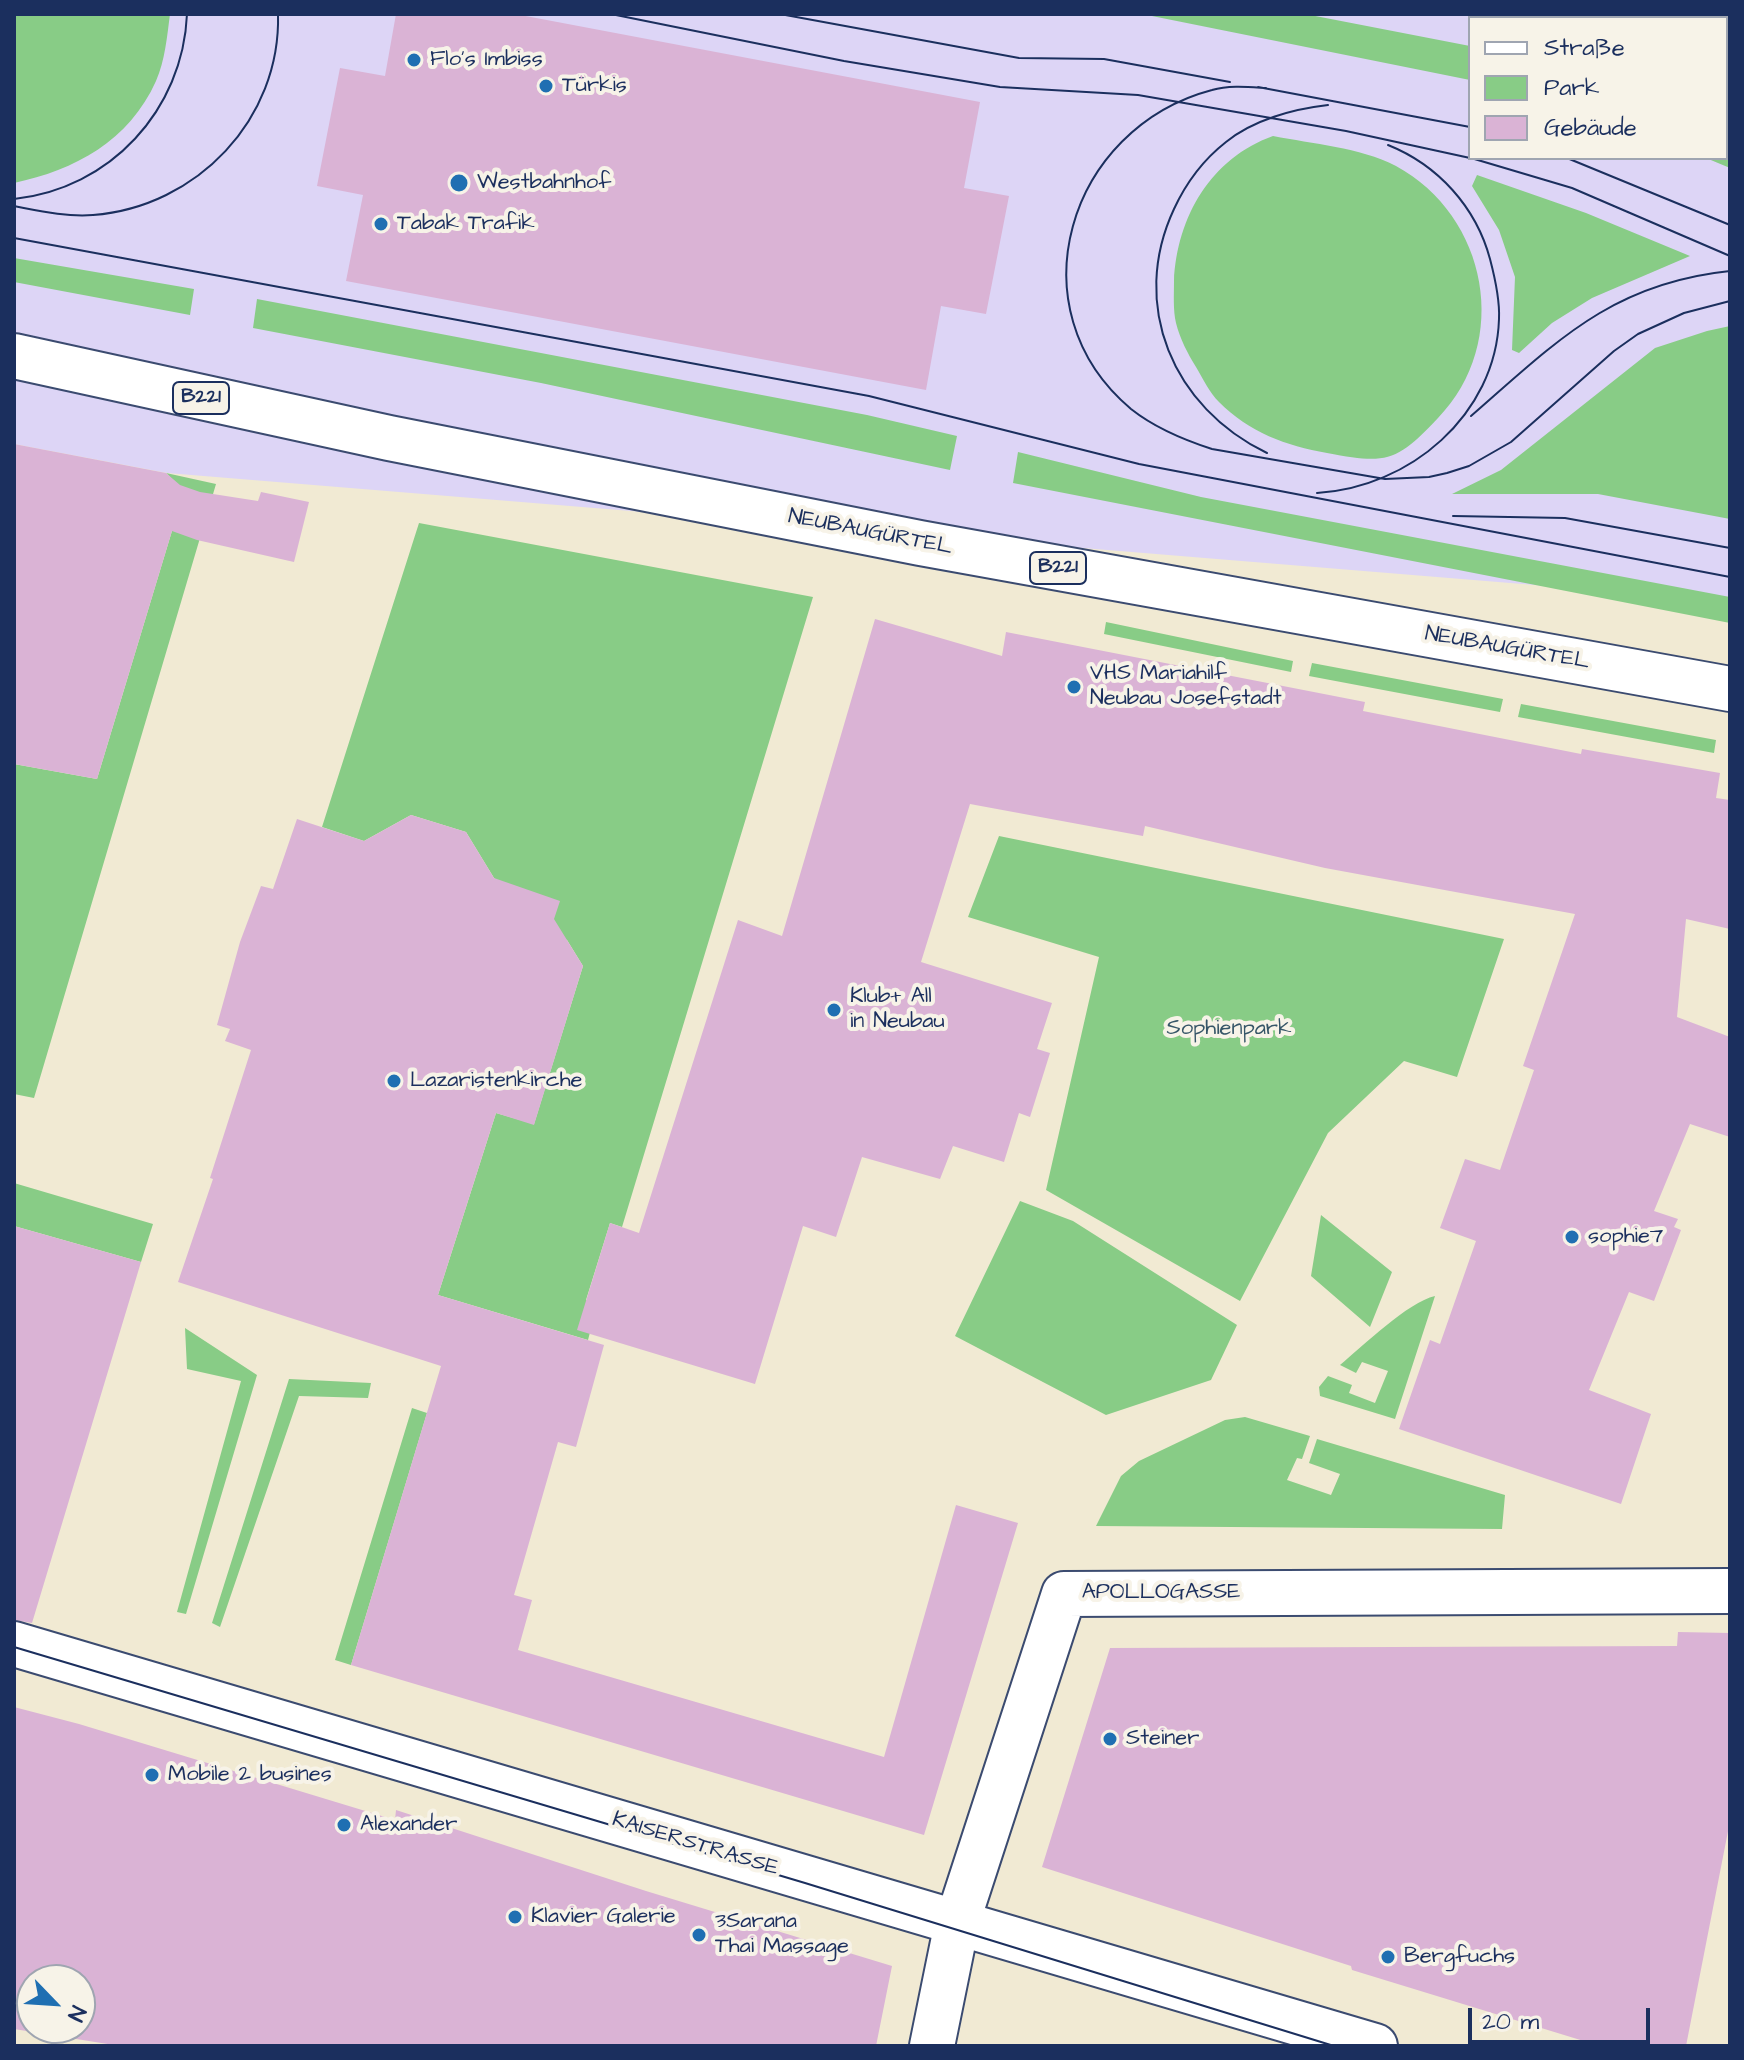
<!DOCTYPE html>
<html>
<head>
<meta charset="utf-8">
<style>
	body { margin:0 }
	#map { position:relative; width:1744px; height:2060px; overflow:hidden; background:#f1ead3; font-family:"Architects Daughter",sans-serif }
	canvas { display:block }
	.frame { position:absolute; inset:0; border:16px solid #1b2f5e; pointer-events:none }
	.legend { position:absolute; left:1468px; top:16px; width:260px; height:144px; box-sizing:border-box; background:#f7f3e8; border:2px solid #9fa5b1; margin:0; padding:10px 14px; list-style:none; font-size:24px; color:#1b2f5e }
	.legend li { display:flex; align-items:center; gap:16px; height:40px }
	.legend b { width:40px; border:2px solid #9fa5b1 }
	.north { position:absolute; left:16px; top:1964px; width:80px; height:80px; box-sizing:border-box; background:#f7f3e8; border:2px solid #9fa5b1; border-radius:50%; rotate:115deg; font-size:22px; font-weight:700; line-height:32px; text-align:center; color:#1b2f5e }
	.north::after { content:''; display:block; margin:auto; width:28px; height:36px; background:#1f6fb2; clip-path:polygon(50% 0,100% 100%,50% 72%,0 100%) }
	.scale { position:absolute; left:1468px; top:2008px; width:182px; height:36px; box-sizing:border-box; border:4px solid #1b2f5e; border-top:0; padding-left:10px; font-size:24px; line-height:28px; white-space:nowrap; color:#1b2f5e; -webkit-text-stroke:6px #f7f3e8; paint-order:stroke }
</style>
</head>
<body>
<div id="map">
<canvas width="1744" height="2060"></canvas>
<div class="frame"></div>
<ul class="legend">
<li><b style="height:10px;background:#fff"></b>Straße</li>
<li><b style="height:22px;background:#88cc86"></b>Park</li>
<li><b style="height:22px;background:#dab3d5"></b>Gebäude</li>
</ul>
<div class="north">N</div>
<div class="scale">20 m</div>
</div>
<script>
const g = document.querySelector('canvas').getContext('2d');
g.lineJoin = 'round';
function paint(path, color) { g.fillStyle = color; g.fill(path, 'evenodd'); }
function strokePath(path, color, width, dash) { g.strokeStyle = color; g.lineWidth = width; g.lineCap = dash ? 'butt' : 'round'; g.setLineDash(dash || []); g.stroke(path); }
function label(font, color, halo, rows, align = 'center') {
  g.font = font + ' "Architects Daughter",sans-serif'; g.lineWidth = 8; g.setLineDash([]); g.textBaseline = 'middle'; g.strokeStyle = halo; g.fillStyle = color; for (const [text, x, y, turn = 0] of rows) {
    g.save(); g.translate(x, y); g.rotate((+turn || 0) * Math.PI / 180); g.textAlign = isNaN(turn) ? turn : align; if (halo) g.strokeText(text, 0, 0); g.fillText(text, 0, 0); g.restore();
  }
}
const built = new Path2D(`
	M 14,14 L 1730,14 L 1730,601 L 167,473 L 14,444 ZM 1470,18 L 1726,18 L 1726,158 L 1470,158 Z`);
const green = new Path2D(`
	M 14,14 L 170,14 C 167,37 165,60 156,81 C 129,141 75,170 14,183 Z
	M 1142,14 L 1305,14 L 1470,46 L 1470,80 Z
	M 1726,121 L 1730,123 L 1730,168 L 1706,158 L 1726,158 Z
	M 1273,136 C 1313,144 1359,147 1396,166 C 1488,216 1512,342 1438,418 C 1396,463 1386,464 1327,453 C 1286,446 1249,432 1219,402 C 1210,393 1203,379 1196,367 C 1188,354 1180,339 1176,323 C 1173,310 1174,295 1174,281 C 1177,217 1211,158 1273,136 Z
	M 1477,175 L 1586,213 L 1690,256 L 1592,298 L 1552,323 L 1519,353 L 1512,350 L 1515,277 L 1499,230 L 1472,186 Z
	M 14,258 L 194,289 L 190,315 L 14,282 Z
	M 257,299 L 867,415 L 957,436 L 950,470 L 541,383 L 253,328 Z
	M 1730,326 L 1730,519 L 1598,494 L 1452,494 L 1501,470 L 1655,348 L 1707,331 Z
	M 1018,452 L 1201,497 L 1730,597 L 1730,623 L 1013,483 Z
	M 166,473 L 216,484 L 34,1098 L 14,1094 L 14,764 L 97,779 L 178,511 C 179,496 178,483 166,473 Z
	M 419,523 L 813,597 L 622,1227 L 610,1223 L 586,1300 L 597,1305 L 588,1340 L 438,1295 L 496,1113 L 534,1124 L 583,966 L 567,940 L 549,934 L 494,878 L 466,832 L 411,815 L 364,841 L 322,827 Z
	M 1106,622 L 1293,661 L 1291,672 L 1104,634 Z
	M 1312,663 L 1503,699 L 1500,712 L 1309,676 Z
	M 1521,704 L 1716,740 L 1714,753 L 1518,717 Z
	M 999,836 L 1504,939 L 1457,1077 L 1404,1061 L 1328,1133 L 1240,1301 L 1046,1190 L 1099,957 L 968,917 Z
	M 14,1183 L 153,1224 L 141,1262 L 14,1226 Z
	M 1020,1201 L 1073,1221 L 1237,1325 L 1211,1380 L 1106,1415 L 955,1336 Z
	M 1321,1215 L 1392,1272 L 1370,1327 L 1311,1276 Z
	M 1435,1296 L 1395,1419 L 1320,1396 L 1319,1387 L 1328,1376 L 1352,1385 L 1349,1393 L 1375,1403 L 1388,1371 L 1362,1362 L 1356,1373 L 1340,1365 C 1363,1346 1408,1302 1435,1296 Z
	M 185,1328 L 257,1375 L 186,1614 L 177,1612 L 241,1381 L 187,1369 Z
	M 289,1379 L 371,1383 L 368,1398 L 299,1396 L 220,1627 L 212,1623 Z
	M 412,1408 L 427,1413 L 351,1665 L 335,1660 Z
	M 1245,1417 L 1310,1436 L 1302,1459 L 1297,1458 L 1287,1480 L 1331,1495 L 1340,1474 L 1309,1463 L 1317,1439 L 1505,1495 L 1502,1529 L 1096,1526 L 1121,1476 L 1139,1461 L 1225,1420 Z`);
const building = new Path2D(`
	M 396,14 L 515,14 L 980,102 L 964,188 L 1009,196 L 986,314 L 941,306 L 926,390 L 346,281 L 363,195 L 317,186 L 340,68 L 385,76 Z
	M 14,444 L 166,473 L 180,485 L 200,492 L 258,501 L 261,492 L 309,502 L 294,562 L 197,540 L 172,531 L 97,779 L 14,764 Z
	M 875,619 L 1002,656 L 1006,632 L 1365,702 L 1363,711 L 1581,754 L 1582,749 L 1720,773 L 1716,798 L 1730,800 L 1730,929 L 1686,919 L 1677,1017 L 1730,1037 L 1730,1137 L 1690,1124 L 1654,1211 L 1678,1219 L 1674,1227 L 1681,1230 L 1654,1301 L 1629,1292 L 1589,1390 L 1651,1414 L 1621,1504 L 1399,1429 L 1430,1340 L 1440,1344 L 1476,1241 L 1440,1228 L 1465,1159 L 1500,1170 L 1534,1070 L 1523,1066 L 1575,914 L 1325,868 L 1145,826 L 1143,836 L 970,804 L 921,962 L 1052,1003 L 1037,1049 L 1050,1053 L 1030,1117 L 1019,1113 L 1004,1162 L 953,1146 L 940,1179 L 862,1157 L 836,1237 L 803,1226 L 755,1384 L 577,1330 L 610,1223 L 639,1233 L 738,920 L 782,936 Z
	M 411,815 L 466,832 L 494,878 L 560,901 L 554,919 L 583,966 L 534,1125 L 496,1113 L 438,1295 L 604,1345 L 576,1447 L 558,1442 L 514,1595 L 532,1600 L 518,1650 L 884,1757 L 956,1505 L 1018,1523 L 924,1835 L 351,1665 L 441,1366 L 178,1282 L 213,1179 L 210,1178 L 251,1050 L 225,1041 L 230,1029 L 217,1025 L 240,942 L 261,886 L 273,889 L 297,819 L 364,841 Z
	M 14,1226 L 141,1262 L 32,1623 L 14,1620 Z
	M 1678,1632 L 1730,1633 L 1730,1821 L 1686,2046 L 1600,2046 L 1352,1970 L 1351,1966 L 1042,1867 L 1110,1648 L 1677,1646 Z
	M 14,1707 L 79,1724 L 395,1820 L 396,1810 L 646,1891 L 892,1966 L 876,2046 L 120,2046 L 14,2029 ZM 32,1980 L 80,1980 L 80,2028 L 32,2028 Z`);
const minor = new Path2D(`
	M 14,1644 L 1375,2046
	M 932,2046 L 957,1923 L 1064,1594 L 1730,1591`);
const major = new Path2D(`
	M 1583,14 L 1601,18
	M 1726,55 L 1730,57
	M 14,356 L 389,438 L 920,543 L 1730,689`);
const tram = new Path2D(`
	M 611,14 L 844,61 L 1000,87 L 1138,95 L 1346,131 L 1470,158
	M 780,14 L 1019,58 L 1104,59 L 1230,82
	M 1258,87 L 1470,127
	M 1266,88 C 1249,87 1229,85 1212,90 C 1068,128 1012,309 1131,409 C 1155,428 1184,440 1212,449 L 1385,479 L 1429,477 L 1447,473 L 1469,466 L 1511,442 L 1614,351 L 1638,334 L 1684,313 L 1730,301
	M 1471,158 L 1572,188 L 1730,256
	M 1567,158 L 1730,225
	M 14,199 C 110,189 183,110 187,14
	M 14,206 C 40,211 66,217 93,215 C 197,207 281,119 278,14
	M 14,238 L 869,396 L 1139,464 L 1730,577
	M 1471,416 C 1556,342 1612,283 1730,271
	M 1267,453 C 1173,408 1129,305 1174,209 C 1186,183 1203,160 1226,142 C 1253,120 1293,109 1328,105
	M 1317,493 C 1409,488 1496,415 1499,319 C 1500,299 1495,278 1490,259 C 1476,207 1438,165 1388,145
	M 1453,516 L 1565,518 L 1730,548
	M 14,1647 L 805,1883 L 1334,2046`);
const markers = [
	[414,60,8,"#1f6fb2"],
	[546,86,8,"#1f6fb2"],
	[459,183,10,"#1f6fb2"],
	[381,224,8,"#1f6fb2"],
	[1074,687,8,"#1f6fb2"],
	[834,1010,8,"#1f6fb2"],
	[394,1081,8,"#1f6fb2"],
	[1572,1237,8,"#1f6fb2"],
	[1110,1739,8,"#1f6fb2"],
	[152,1775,8,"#1f6fb2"],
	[344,1825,8,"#1f6fb2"],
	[515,1917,8,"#1f6fb2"],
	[699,1935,8,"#1f6fb2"],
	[1388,1957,8,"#1f6fb2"]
];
const shields = [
	[201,398,56],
	[1058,568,56]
];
const shieldNames = [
	["B221",201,398],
	["B221",1058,568]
];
const poiNames = [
	["Flo's Imbiss",430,60],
	["Türkis",562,86],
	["Westbahnhof",477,183],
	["Tabak Trafik",397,224],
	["VHS Mariahilf",1090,674],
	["Neubau Josefstadt",1090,699],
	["Klub+ All",850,997],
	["in Neubau",850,1022],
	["Lazaristenkirche",410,1081],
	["sophie7",1588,1237],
	["Steiner",1126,1739],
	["Mobile 2 busines",168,1775],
	["Alexander",360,1825],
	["Klavier Galerie",531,1917],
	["3Sarana",715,1922],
	["Thai Massage",715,1947],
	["Bergfuchs",1404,1957]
];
const streetNames = [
	["NEUBAUGÜRTEL",870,533,11],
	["NEUBAUGÜRTEL",1507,649,10],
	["APOLLOGASSE",1161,1593],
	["KAISERSTRASSE",695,1845,17]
];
const parkNames = [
	["Sophienpark",1229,1029]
];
paint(built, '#ddd5f6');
paint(green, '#88cc86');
paint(building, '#dab3d5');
strokePath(minor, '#3b4b70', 48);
strokePath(major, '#3b4b70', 48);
strokePath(minor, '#fff', 44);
strokePath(major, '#fff', 44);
strokePath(tram, '#1b2f5e', 2);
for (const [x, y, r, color] of markers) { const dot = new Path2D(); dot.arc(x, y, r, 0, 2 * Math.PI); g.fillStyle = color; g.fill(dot); strokePath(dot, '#f7f3e8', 3); }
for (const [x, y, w] of shields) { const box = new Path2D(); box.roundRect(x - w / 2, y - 16, w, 32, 6); g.fillStyle = '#f7f3e8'; g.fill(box); strokePath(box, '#1b2f5e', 2); }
label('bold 20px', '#1b2f5e', null, shieldNames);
label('22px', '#1b2f5e', '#f7f3e8', poiNames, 'left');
label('22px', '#1b2f5e', '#f7f3e8', streetNames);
label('22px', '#365668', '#f7f3e8', parkNames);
</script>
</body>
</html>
